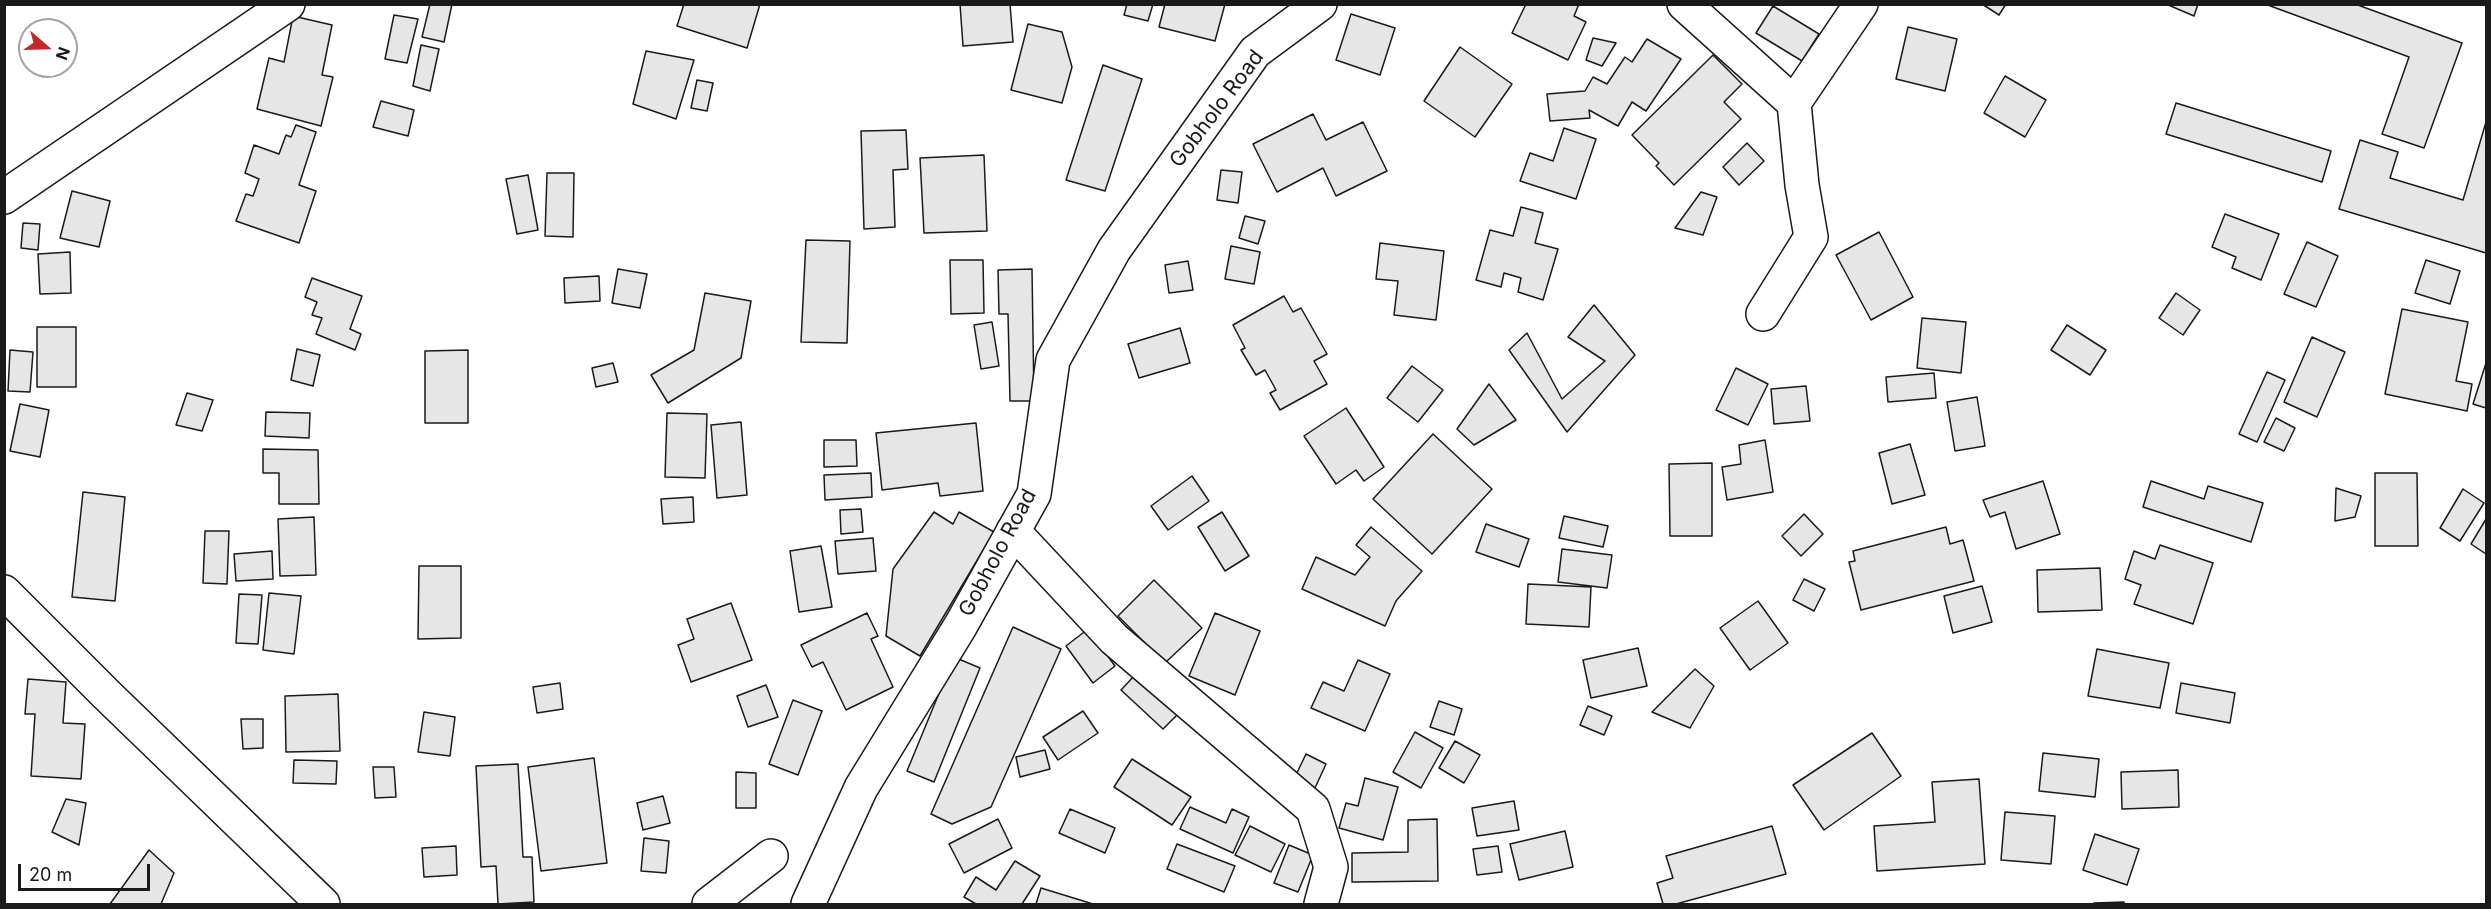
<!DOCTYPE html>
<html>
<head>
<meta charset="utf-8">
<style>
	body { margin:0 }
	#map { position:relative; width:2491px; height:909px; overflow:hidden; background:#fff; font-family:Inter,sans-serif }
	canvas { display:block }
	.frame { position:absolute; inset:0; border:6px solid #1a1a1a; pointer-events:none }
	.north { position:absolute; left:18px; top:18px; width:60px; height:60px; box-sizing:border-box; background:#fff; border:2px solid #a3a3a3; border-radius:50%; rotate:110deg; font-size:16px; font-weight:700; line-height:24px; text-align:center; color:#1a1a1a }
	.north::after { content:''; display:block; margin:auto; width:21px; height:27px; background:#c62828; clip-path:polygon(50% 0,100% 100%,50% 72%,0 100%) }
	.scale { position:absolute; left:18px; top:864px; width:132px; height:27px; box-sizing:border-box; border:3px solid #1a1a1a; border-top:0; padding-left:8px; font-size:18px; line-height:21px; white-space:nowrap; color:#1a1a1a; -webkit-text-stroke:4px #fff; paint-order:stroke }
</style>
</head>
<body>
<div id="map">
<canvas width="2491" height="909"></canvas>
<div class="frame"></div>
<div class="north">N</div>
<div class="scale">20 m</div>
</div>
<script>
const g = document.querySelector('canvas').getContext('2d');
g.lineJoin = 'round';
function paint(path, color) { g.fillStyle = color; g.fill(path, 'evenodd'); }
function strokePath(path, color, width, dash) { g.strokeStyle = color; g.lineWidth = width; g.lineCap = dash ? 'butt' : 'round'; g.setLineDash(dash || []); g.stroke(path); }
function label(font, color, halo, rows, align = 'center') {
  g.font = font + ' Inter,sans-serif'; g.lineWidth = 4.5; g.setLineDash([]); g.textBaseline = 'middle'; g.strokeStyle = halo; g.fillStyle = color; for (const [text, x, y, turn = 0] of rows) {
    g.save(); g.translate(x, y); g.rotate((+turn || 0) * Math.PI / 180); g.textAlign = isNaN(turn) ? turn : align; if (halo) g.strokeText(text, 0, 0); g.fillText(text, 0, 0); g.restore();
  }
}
const building = new Path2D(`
	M 430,4 L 452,4 L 444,42 L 422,37 Z
	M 684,4 L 760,4 L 747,48 L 677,26 Z
	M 960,4 L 1010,4 L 1013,42 L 963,46 Z
	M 1127,4 L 1153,4 L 1148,21 L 1124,15 Z
	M 1165,4 L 1225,4 L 1215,41 L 1159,27 Z
	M 1526,4 L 1579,4 L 1574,16 L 1586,22 L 1568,60 L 1512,33 Z
	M 1982,4 L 2006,4 L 1999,15 Z
	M 2166,4 L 2198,4 L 2194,16 Z
	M 2265,4 L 2355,4 L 2462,43 L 2424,148 L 2382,134 L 2409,57 Z
	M 1773,6 L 1819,34 L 1802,61 L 1756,33 Z
	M 1351,14 L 1395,28 L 1380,75 L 1336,60 Z
	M 394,15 L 418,19 L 407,63 L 385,59 Z
	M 293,16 L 332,25 L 322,75 L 333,77 L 321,126 L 257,109 L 269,58 L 284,62 Z
	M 1028,24 L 1062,32 L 1072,67 L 1062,103 L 1011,90 Z
	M 1908,27 L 1957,39 L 1945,91 L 1896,79 Z
	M 1593,38 L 1616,43 L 1602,66 L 1586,60 Z
	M 1647,39 L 1681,59 L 1646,111 L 1632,102 L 1618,126 L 1589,110 L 1590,118 L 1550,121 L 1547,94 L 1585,91 L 1593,77 L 1607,84 L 1625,57 L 1632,62 Z
	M 421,45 L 439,49 L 430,91 L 413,86 Z
	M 1460,47 L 1512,84 L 1475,137 L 1424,101 Z
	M 646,51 L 694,60 L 676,119 L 633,104 Z
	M 1713,55 L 1742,84 L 1724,102 L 1741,119 L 1674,185 L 1656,166 L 1659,163 L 1632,135 Z
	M 1103,65 L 1142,79 L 1105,191 L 1066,180 Z
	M 2005,76 L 2046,100 L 2025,137 L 1984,113 Z
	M 697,80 L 713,83 L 707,111 L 691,108 Z
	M 381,101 L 414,110 L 408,136 L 373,127 Z
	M 2176,103 L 2331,151 L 2322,182 L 2166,134 Z
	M 1313,114 L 1326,140 L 1363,122 L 1387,171 L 1336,196 L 1323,168 L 1277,192 L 1253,144 Z
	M 2486,122 L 2486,253 L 2339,209 L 2360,140 L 2398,152 L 2390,178 L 2463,200 Z
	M 296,125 L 316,132 L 299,185 L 316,191 L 299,243 L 236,221 L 246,194 L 253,196 L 259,179 L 245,173 L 254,145 L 279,154 L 286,135 L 291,137 Z
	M 1564,128 L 1596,139 L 1576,199 L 1520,181 L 1530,153 L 1553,161 Z
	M 906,130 L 908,169 L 893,170 L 895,227 L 864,229 L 861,131 Z
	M 1747,143 L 1764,161 L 1739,185 L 1723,167 Z
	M 984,155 L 987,231 L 924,233 L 920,158 Z
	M 1221,170 L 1242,172 L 1238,203 L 1217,200 Z
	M 547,173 L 574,173 L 573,237 L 545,236 Z
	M 528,175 L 538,230 L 517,234 L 506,179 Z
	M 72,191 L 110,201 L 99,247 L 60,238 Z
	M 1701,192 L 1717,197 L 1703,235 L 1675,228 Z
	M 1521,207 L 1543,213 L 1535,243 L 1558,249 L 1543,300 L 1518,292 L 1521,278 L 1504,273 L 1501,287 L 1476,280 L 1490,230 L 1513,236 Z
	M 2225,214 L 2279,234 L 2261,280 L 2232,268 L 2236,257 L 2212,247 Z
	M 1245,216 L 1265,221 L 1258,244 L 1239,238 Z
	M 23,223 L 40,224 L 38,250 L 21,248 Z
	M 1879,232 L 1913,297 L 1871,320 L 1836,255 Z
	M 806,240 L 850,241 L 847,343 L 801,342 Z
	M 2307,242 L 2338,256 L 2316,307 L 2284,294 Z
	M 1380,243 L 1444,251 L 1436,320 L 1394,315 L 1398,281 L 1376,279 Z
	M 1231,246 L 1260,252 L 1254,284 L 1225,279 Z
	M 70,252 L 71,293 L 40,294 L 38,254 Z
	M 950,260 L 983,260 L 984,313 L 951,314 Z
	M 2426,260 L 2460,271 L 2450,304 L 2415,293 Z
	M 1188,261 L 1193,290 L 1169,293 L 1165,265 Z
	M 618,269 L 647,274 L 640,308 L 612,303 Z
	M 1032,269 L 1034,401 L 1010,401 L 1008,314 L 999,314 L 998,270 Z
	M 599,276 L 600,301 L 565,303 L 564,278 Z
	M 312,278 L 362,296 L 350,329 L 361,334 L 355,350 L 316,334 L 322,318 L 312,315 L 317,302 L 305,297 Z
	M 705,293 L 751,301 L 741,358 L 668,403 L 651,375 L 694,350 Z
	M 2176,293 L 2200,310 L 2183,335 L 2159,318 Z
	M 1284,296 L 1293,312 L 1301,308 L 1327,354 L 1314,361 L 1327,384 L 1280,410 L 1270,393 L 1276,390 L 1265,370 L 1256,375 L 1241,350 L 1245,348 L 1233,325 Z
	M 1594,305 L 1635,355 L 1567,432 L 1509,350 L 1527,333 L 1562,399 L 1605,361 L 1568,337 Z
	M 2402,309 L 2468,322 L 2456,381 L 2472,384 L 2467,411 L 2385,394 Z
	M 1922,318 L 1966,322 L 1961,373 L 1917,368 Z
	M 992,322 L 999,366 L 981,369 L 974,325 Z
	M 2067,325 L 2106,350 L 2090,375 L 2051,350 Z
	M 37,327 L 76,327 L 76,387 L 37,387 Z
	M 1180,328 L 1190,363 L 1139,378 L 1128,344 Z
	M 2312,337 L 2345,352 L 2317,417 L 2284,402 Z
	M 297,349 L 320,355 L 313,386 L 291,380 Z
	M 10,350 L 33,352 L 30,392 L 8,391 Z
	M 468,350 L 468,423 L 425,423 L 425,351 Z
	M 613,363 L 618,382 L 596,387 L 592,368 Z
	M 2486,363 L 2486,408 L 2473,404 Z
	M 1412,366 L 1443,390 L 1418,422 L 1387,398 Z
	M 1736,368 L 1768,384 L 1748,425 L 1716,410 Z
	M 2267,372 L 2285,380 L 2257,442 L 2239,434 Z
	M 1934,373 L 1936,398 L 1888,402 L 1886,377 Z
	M 1489,384 L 1516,420 L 1474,445 L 1457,429 Z
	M 1806,386 L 1810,421 L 1774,424 L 1771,389 Z
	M 187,393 L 213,400 L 202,431 L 176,425 Z
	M 1977,397 L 1985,446 L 1955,451 L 1947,402 Z
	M 20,404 L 49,410 L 40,457 L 10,451 Z
	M 1346,408 L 1384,467 L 1364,481 L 1356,470 L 1336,484 L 1304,436 Z
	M 266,412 L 310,413 L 309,438 L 265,436 Z
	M 667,413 L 707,414 L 705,478 L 665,477 Z
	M 2276,418 L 2295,428 L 2284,451 L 2264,442 Z
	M 741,422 L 747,495 L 717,498 L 711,425 Z
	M 976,423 L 983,491 L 940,496 L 938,483 L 882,490 L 876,433 Z
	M 1433,434 L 1492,489 L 1432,554 L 1373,499 Z
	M 824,440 L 856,440 L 857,466 L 824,467 Z
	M 1765,440 L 1773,492 L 1727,500 L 1722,467 L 1741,464 L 1739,445 Z
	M 1910,444 L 1925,495 L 1892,504 L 1879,453 Z
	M 263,449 L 318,450 L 319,504 L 279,504 L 279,473 L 263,473 Z
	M 1712,463 L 1712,536 L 1670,536 L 1669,464 Z
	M 871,473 L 872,497 L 825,500 L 824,475 Z
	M 2375,473 L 2417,473 L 2418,546 L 2375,546 Z
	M 1192,476 L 1209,501 L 1168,530 L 1151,506 Z
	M 2043,481 L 2060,534 L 2016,549 L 2005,512 L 1990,517 L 1983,500 Z
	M 2151,481 L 2204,499 L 2208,486 L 2263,503 L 2251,542 L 2143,507 Z
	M 2336,488 L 2361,496 L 2355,517 L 2335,521 Z
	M 2463,489 L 2484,503 L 2460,541 L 2440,528 Z
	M 83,492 L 125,497 L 115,601 L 72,597 Z
	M 693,497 L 694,522 L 663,524 L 661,499 Z
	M 861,509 L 863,532 L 841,534 L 840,510 Z
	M 934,512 L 953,524 L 959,512 L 994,532 L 920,656 L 886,636 L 893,569 Z
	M 1222,512 L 1249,556 L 1225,571 L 1198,527 Z
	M 1804,514 L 1823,534 L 1801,556 L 1782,536 Z
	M 1564,516 L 1608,526 L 1603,547 L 1559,538 Z
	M 314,517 L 316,575 L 280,576 L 278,519 Z
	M 2486,519 L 2486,554 L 2471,544 Z
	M 1486,524 L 1529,539 L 1519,567 L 1476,552 Z
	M 1371,527 L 1422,571 L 1396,601 L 1385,626 L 1302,589 L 1316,557 L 1355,575 L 1370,557 L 1356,545 Z
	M 1946,527 L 1950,544 L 1963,540 L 1974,581 L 1861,610 L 1849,562 L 1855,561 L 1853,551 Z
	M 205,531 L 229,531 L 227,584 L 203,583 Z
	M 873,538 L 876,571 L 838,574 L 835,541 Z
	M 2160,545 L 2213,563 L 2193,624 L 2134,604 L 2141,585 L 2125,579 L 2134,551 L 2155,559 Z
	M 821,546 L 832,607 L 799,612 L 790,551 Z
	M 1562,549 L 1612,555 L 1607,588 L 1558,582 Z
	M 272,551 L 273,579 L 236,581 L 234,554 Z
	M 419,566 L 461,566 L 461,638 L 418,639 Z
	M 2100,568 L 2102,610 L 2038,612 L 2037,570 Z
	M 1804,579 L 1825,589 L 1814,611 L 1793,600 Z
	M 1154,580 L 1202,628 L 1165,663 L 1118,616 Z
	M 1528,584 L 1591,587 L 1589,627 L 1526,624 Z
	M 1982,586 L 1992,622 L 1953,633 L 1944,596 Z
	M 269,593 L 301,596 L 294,654 L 263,650 Z
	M 239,594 L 262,595 L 258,644 L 236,643 Z
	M 1758,601 L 1788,643 L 1750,670 L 1720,628 Z
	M 731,603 L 752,660 L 691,682 L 678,645 L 694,639 L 687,619 Z
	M 867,613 L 878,636 L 871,639 L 893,687 L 846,710 L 823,662 L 812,667 L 801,645 Z
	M 1215,613 L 1260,631 L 1235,695 L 1189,676 Z
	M 1013,627 L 1061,649 L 991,807 L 952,824 L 931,814 Z
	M 1088,629 L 1115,666 L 1093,683 L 1066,646 Z
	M 1638,648 L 1647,686 L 1591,698 L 1583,660 Z
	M 2097,649 L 2169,663 L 2160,708 L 2088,696 Z
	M 954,657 L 980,668 L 934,782 L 907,771 Z
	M 1358,660 L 1390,674 L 1365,731 L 1311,708 L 1323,682 L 1344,691 Z
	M 1695,669 L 1714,686 L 1690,728 L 1652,712 Z
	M 1135,675 L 1177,715 L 1163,729 L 1121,690 Z
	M 28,679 L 66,682 L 63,723 L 85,724 L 81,779 L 31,776 L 35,714 L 25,714 Z
	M 560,683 L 563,709 L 537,713 L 533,687 Z
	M 2181,683 L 2235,693 L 2230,723 L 2176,713 Z
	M 766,685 L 778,717 L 748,727 L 737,696 Z
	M 338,694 L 340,751 L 286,752 L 285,696 Z
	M 793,700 L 822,711 L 798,775 L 769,764 Z
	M 1439,701 L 1462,709 L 1454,735 L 1430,727 Z
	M 1588,706 L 1612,716 L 1604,735 L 1580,725 Z
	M 1083,711 L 1098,733 L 1058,760 L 1043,737 Z
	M 424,712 L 455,717 L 450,756 L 418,752 Z
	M 241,719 L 263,719 L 263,748 L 243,749 Z
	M 1415,732 L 1443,748 L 1421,788 L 1393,772 Z
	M 1872,733 L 1901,776 L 1824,830 L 1793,785 Z
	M 1455,741 L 1480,755 L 1464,783 L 1439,768 Z
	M 1045,750 L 1050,769 L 1020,777 L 1016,757 Z
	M 2043,753 L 2099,759 L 2095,797 L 2039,791 Z
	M 1306,754 L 1326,764 L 1315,788 L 1294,779 Z
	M 594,758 L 607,863 L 541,871 L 528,767 Z
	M 1132,759 L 1191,797 L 1172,825 L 1114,787 Z
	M 294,760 L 337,761 L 336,784 L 293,783 Z
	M 518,764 L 523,857 L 532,857 L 534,902 L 498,904 L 496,866 L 481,867 L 476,766 Z
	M 373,767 L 394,767 L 396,797 L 375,798 Z
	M 2178,770 L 2179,807 L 2122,809 L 2121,772 Z
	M 736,772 L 756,773 L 756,808 L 736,808 Z
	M 1365,778 L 1398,787 L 1383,840 L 1339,828 L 1346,803 L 1358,806 Z
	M 1979,779 L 1985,864 L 1877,871 L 1874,826 L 1935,822 L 1932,782 Z
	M 663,796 L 670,823 L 643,830 L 637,803 Z
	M 66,799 L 86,803 L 79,845 L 52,832 Z
	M 1514,801 L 1519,830 L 1477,836 L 1472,808 Z
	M 1190,807 L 1226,823 L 1232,809 L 1249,817 L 1233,853 L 1180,829 Z
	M 1070,809 L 1115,828 L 1105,853 L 1059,833 Z
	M 2005,812 L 2055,816 L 2051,864 L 2001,860 Z
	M 998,819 L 1012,848 L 964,873 L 949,844 Z
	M 1437,819 L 1438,881 L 1352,882 L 1352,853 L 1408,852 L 1408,820 Z
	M 1250,826 L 1285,844 L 1271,872 L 1235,855 Z
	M 1772,826 L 1786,874 L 1676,904 L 1663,904 L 1657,883 L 1673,878 L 1666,856 Z
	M 1565,831 L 1573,867 L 1519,880 L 1510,844 Z
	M 2095,834 L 2139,849 L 2127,885 L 2083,870 Z
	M 644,838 L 669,841 L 666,873 L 641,871 Z
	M 1177,844 L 1235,866 L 1224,892 L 1167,869 Z
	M 1289,845 L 1313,855 L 1298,892 L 1274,883 Z
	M 456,846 L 457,875 L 424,877 L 422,848 Z
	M 1498,846 L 1502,872 L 1477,875 L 1473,849 Z
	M 149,850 L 174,873 L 161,904 L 110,904 Z
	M 1015,861 L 1040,876 L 1022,904 L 976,904 L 964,897 L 976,877 L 996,890 Z
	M 1041,888 L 1093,904 L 1036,904 Z
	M 2124,902 L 2124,904 L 2094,904 L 2094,903 Z`);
const street = new Path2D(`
	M 1684,4 L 1794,103
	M 1763,314 L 1811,237 L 1802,185 L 1794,103 L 1861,4
	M 1013,531 L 1114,639 L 1313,809 L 1331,867 L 1321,904
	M 4,592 L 106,694 L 323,904
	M 709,904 L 771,856
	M 808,904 L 861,788 L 961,625 L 1034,494 L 1053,360 L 1114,250 L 1255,52 L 1320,4`);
const secondary = new Path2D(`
	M 4,197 L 288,4`);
const streetNames = [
	["Gobholo Road",1217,109,-53],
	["Gobholo Road",998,553,-62]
];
paint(building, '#e6e6e6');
strokePath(building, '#1a1a1a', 1.5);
strokePath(street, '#1a1a1a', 36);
strokePath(secondary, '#1a1a1a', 36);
strokePath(street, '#fff', 33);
strokePath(secondary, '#fff', 33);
label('21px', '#1a1a1a', '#fff', streetNames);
</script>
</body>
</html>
